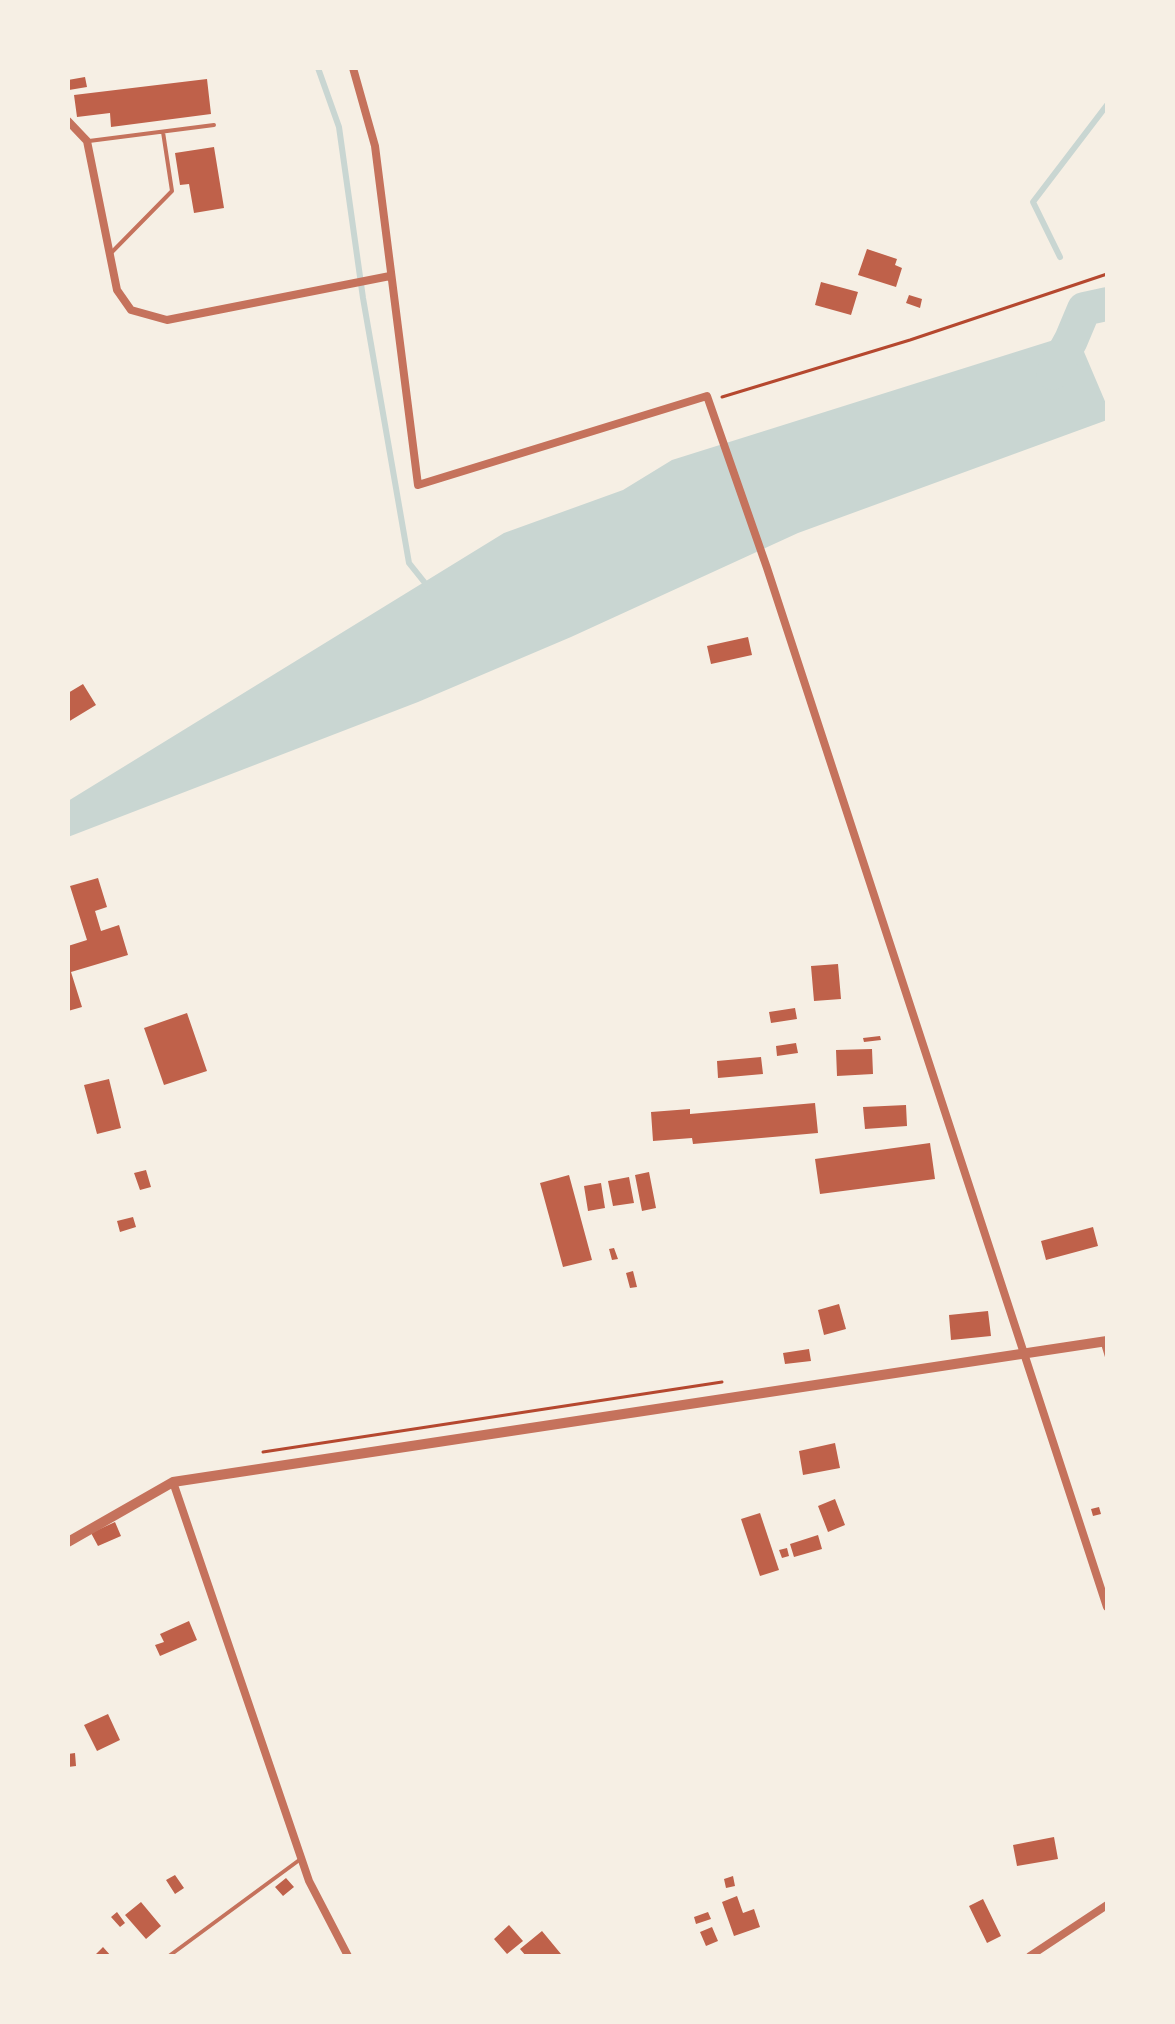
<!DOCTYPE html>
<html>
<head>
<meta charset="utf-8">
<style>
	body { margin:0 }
	#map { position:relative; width:1175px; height:2024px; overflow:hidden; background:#f6efe4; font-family:"Libre Baskerville",serif }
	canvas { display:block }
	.frame { position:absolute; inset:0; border:70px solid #f6efe4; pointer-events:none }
</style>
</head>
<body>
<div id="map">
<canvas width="1175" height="2024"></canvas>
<div class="frame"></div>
</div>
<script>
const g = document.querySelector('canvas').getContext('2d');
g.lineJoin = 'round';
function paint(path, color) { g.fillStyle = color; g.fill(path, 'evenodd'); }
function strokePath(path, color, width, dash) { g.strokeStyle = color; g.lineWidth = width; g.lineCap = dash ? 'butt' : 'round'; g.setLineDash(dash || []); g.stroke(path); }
const water = new Path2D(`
	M 1076,333 L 1107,406 L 1107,420 L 798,533 L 571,637 L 418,702 L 68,837 L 68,801 L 504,533 L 623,490 L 672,460 Z`);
const stream = new Path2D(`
	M 318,68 L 339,127 L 363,298 L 409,563 L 429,588
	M 1060,257 L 1033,202 L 1107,105`);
const river = new Path2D(`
	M 1053,373 L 1071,340 L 1084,309 L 1107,304`);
const building = new Path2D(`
	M 85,77 L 87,87 L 69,90 L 68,80 Z
	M 207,79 L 211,114 L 111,127 L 110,113 L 77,117 L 74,95 Z
	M 214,147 L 224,208 L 194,213 L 189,184 L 180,185 L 175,153 Z
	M 867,249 L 897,259 L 895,265 L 902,268 L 896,287 L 858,275 Z
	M 821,282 L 858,292 L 851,315 L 815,305 Z
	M 909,295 L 922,299 L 920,308 L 906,303 Z
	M 748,637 L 752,655 L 711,664 L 707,646 Z
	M 83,684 L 96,705 L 68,722 L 68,693 Z
	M 98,878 L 107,907 L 95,911 L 101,931 L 119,925 L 128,955 L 71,972 L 82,1007 L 68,1011 L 68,946 L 87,940 L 70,886 Z
	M 838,964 L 841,999 L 814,1001 L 811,966 Z
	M 795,1008 L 797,1019 L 771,1023 L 769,1012 Z
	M 187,1013 L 207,1071 L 164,1085 L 144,1028 Z
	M 880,1036 L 881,1040 L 864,1042 L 863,1038 Z
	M 796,1043 L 798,1053 L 777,1056 L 776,1046 Z
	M 872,1049 L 873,1074 L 837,1076 L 836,1050 Z
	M 761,1057 L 763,1074 L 718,1078 L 717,1061 Z
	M 109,1079 L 121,1128 L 97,1134 L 84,1085 Z
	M 815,1103 L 818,1133 L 693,1144 L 692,1138 L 653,1141 L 651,1112 L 690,1109 L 690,1114 Z
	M 906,1105 L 907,1126 L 865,1129 L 863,1107 Z
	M 930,1143 L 935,1179 L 820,1194 L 815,1159 Z
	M 146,1170 L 151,1187 L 140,1190 L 134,1173 Z
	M 649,1172 L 656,1208 L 642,1211 L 635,1175 Z
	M 569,1175 L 592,1260 L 563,1267 L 540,1183 Z
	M 629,1177 L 634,1203 L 613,1206 L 608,1181 Z
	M 601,1183 L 605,1208 L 588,1211 L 584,1186 Z
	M 133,1217 L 136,1227 L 120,1232 L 117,1221 Z
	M 1093,1227 L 1098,1246 L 1046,1260 L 1041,1241 Z
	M 614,1248 L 618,1259 L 612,1260 L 609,1249 Z
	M 633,1271 L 637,1287 L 630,1288 L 626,1273 Z
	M 839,1304 L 846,1329 L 824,1335 L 818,1310 Z
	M 988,1311 L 991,1336 L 951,1340 L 949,1315 Z
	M 809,1349 L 811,1361 L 785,1364 L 783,1353 Z
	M 835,1443 L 840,1468 L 803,1475 L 799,1451 Z
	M 835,1499 L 845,1525 L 828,1532 L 818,1506 Z
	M 1099,1507 L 1101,1514 L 1093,1516 L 1091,1509 Z
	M 760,1513 L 779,1570 L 760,1576 L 741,1519 Z
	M 115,1522 L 121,1536 L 98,1546 L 91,1533 Z
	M 818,1535 L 822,1549 L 794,1557 L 790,1544 Z
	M 787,1548 L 789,1556 L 782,1558 L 779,1550 Z
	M 189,1621 L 197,1640 L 160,1656 L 155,1645 L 164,1642 L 160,1634 Z
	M 108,1714 L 120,1740 L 97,1751 L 84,1725 Z
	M 75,1753 L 76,1766 L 68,1767 L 68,1754 Z
	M 1054,1837 L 1058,1859 L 1017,1866 L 1013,1845 Z
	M 175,1875 L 184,1888 L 175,1894 L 166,1880 Z
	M 733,1876 L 735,1886 L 726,1888 L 724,1879 Z
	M 286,1878 L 294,1887 L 283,1896 L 275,1887 Z
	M 737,1896 L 743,1913 L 754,1909 L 760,1927 L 734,1936 L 722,1902 Z
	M 983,1899 L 1001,1936 L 987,1943 L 969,1906 Z
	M 141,1902 L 161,1926 L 146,1939 L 125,1915 Z
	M 117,1912 L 125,1923 L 120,1927 L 111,1917 Z
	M 708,1912 L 711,1919 L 696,1924 L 694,1917 Z
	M 509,1925 L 523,1941 L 507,1954 L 494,1939 Z
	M 712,1927 L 718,1941 L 706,1946 L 700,1932 Z
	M 542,1931 L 561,1954 L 558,1956 L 526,1956 L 520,1949 Z
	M 103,1947 L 111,1956 L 94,1956 Z`);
const path = new Path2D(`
	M 722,397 L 910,340 L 1107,274
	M 263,1452 L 722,1382`);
const service = new Path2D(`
	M 89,141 L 214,125
	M 112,252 L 172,191 L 163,132
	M 1103,1344 L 1107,1357
	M 169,1956 L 302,1858`);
const minor = new Path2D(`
	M 353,68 L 375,146 L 418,485 L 707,396 L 767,568 L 1107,1607
	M 68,121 L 87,141 L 117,290 L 131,310 L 167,320 L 390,276
	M 173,1482 L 309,1881 L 348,1956
	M 1030,1956 L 1107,1905`);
const tertiary = new Path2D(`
	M 68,1542 L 173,1482 L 1107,1341`);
paint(water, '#c9d6d2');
strokePath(stream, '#c9d6d2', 6);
strokePath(river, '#c9d6d2', 34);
paint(building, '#bf614a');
strokePath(path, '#b5482f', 3);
strokePath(service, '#c5725c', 4);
strokePath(minor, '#c5725c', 8);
strokePath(tertiary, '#c5725c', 10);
</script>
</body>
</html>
